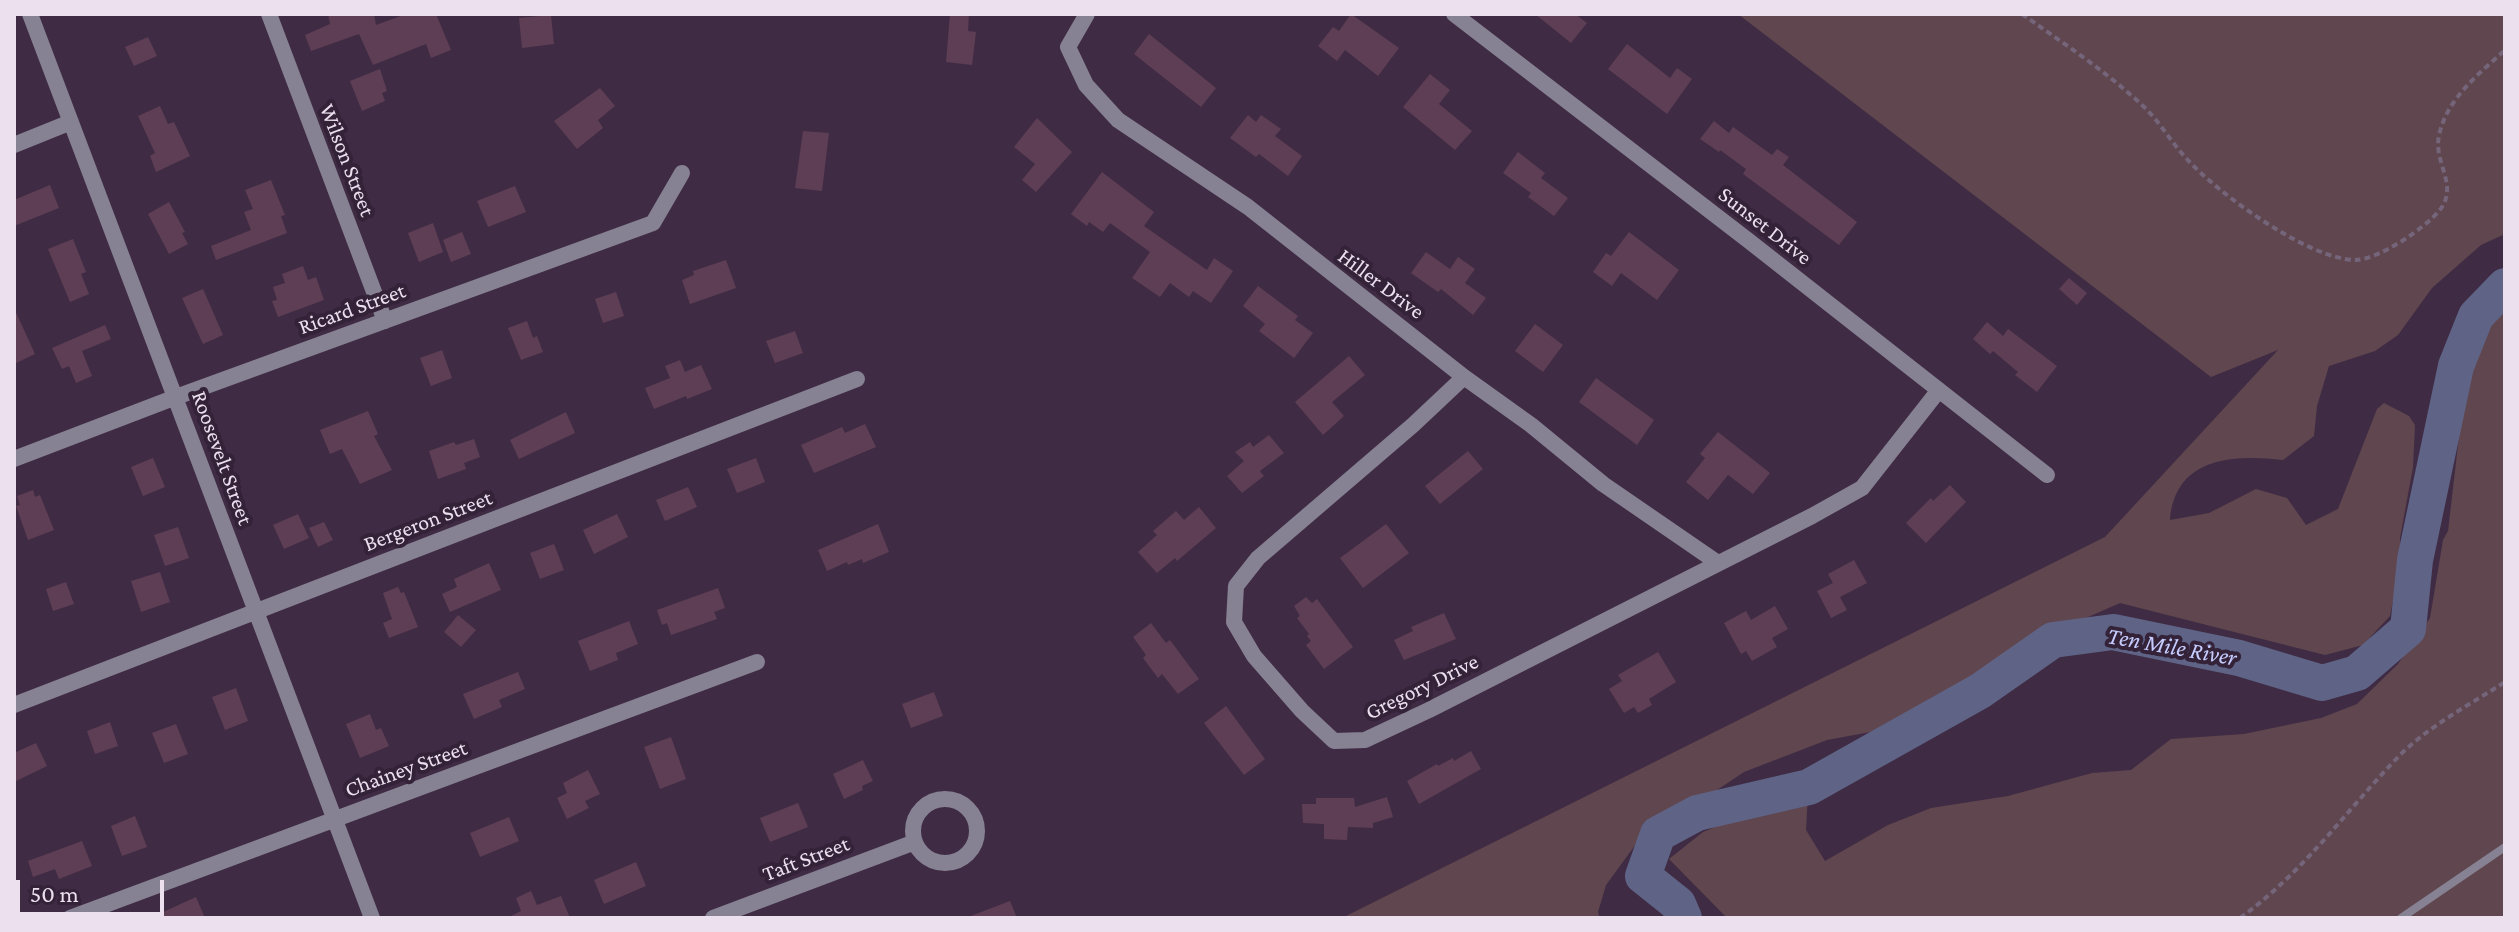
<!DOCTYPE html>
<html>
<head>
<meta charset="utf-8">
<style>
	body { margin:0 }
	#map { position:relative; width:2519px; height:932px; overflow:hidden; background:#3f2c44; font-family:"Crimson Pro",serif }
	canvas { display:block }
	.frame { position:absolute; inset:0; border:16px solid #ece0ef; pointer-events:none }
	.scale { position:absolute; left:16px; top:880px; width:148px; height:36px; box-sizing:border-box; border:4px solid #ece0ef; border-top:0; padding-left:10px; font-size:24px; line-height:28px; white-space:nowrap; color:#ece0ef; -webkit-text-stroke:6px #342239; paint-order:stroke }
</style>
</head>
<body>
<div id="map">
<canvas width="2519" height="932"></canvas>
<div class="frame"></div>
<div class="scale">50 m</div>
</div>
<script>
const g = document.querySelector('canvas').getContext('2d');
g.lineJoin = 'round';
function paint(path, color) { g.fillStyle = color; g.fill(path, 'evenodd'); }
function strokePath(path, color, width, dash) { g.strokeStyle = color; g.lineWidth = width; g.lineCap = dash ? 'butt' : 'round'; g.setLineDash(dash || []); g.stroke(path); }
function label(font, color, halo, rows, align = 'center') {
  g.font = font + ' "Crimson Pro",serif'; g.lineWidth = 8; g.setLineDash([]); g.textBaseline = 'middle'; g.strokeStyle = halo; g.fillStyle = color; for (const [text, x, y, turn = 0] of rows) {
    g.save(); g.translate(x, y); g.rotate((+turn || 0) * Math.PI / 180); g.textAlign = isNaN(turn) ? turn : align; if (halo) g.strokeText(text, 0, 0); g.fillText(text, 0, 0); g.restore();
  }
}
const green = new Path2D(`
	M 1738,14 L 2505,14 L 2505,234 L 2481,245 L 2432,288 L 2398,335 L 2375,351 L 2329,366 L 2317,406 L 2314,436 L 2283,460 C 2233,454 2175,457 2170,520 L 2209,513 L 2256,489 L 2287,498 L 2306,525 L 2338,509 L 2377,409 L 2384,403 L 2409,416 L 2415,425 L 2413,467 L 2400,538 L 2400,566 L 2390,616 L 2363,645 L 2325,655 L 2120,603 L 2020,647 L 1903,726 L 1827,740 L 1744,772 L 1636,844 L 1606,885 L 1598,912 L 1600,918 L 1342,918 L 2105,537 L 2278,350 L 2211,377 Z
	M 2505,299 L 2505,918 L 1727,918 L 1669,859 L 1703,832 L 1776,802 L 1808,794 L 1806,830 L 1825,861 L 1888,825 L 1931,808 L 2008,796 L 2092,773 L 2131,770 L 2171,739 L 2244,734 L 2321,718 L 2357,704 L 2398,664 L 2430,618 L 2443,540 L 2448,531 L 2467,368 L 2479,329 Z`);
const river = new Path2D(`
	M 1684,918 L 1678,904 L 1643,876 L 1658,834 L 1697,813 L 1809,787 L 1980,691 L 2053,640 L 2113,632 L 2239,658 L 2322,683 L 2357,673 L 2408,629 L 2415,560 L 2456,366 L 2476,316 L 2505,286`);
const building = new Path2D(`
	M 328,14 L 374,14 L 376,25 L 406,14 L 436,14 L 451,50 L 431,58 L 426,44 L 373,65 L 359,34 L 311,51 L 305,35 L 330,24 Z
	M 950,14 L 969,14 L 968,31 L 976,32 L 972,65 L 946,62 Z
	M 1351,14 L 1399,48 L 1378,76 L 1345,50 L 1337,61 L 1318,46 L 1333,27 L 1339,31 Z
	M 1535,14 L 1575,14 L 1587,23 L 1571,43 Z
	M 551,15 L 554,44 L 522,48 L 519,18 Z
	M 1149,34 L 1216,88 L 1201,107 L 1134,54 Z
	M 148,37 L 157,56 L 134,66 L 125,47 Z
	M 1627,44 L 1670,78 L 1677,68 L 1692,79 L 1667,114 L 1608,69 Z
	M 380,69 L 387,91 L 382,93 L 385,101 L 362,111 L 350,81 Z
	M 1430,74 L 1450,90 L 1439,104 L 1472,131 L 1455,150 L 1403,107 Z
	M 600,88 L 615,106 L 598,120 L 603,128 L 577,149 L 554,121 Z
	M 160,106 L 168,124 L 174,122 L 190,156 L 156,172 L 150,156 L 155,153 L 138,116 Z
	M 1248,115 L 1256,122 L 1261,115 L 1281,129 L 1275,136 L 1302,156 L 1288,176 L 1259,154 L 1256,157 L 1230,138 Z
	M 1037,118 L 1072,152 L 1036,192 L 1022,180 L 1035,164 L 1014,147 Z
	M 1714,121 L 1729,133 L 1733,127 L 1772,155 L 1777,149 L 1789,157 L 1783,165 L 1857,222 L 1839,245 L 1743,174 L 1746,169 L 1720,150 L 1719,152 L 1700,139 Z
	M 803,131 L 829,133 L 822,191 L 795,188 Z
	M 1518,152 L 1545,173 L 1541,178 L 1568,198 L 1554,216 L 1528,197 L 1531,193 L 1503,173 Z
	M 1102,172 L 1154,212 L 1144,226 L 1207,270 L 1214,258 L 1233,271 L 1211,303 L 1193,291 L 1189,297 L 1170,283 L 1160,297 L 1132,278 L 1150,252 L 1110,223 L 1103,232 L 1089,222 L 1087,226 L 1071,214 Z
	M 271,180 L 285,215 L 281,216 L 287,233 L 216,260 L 211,246 L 251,230 L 244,212 L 253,209 L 245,190 Z
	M 50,185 L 59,208 L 14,226 L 14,200 Z
	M 515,186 L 526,212 L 488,227 L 477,201 Z
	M 169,202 L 185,232 L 182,233 L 188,244 L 169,254 L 148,214 Z
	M 433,223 L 443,252 L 419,262 L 408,233 Z
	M 462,232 L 471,254 L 451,262 L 443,240 Z
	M 1629,232 L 1679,270 L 1657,300 L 1621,273 L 1612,286 L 1593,272 L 1606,253 L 1611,256 Z
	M 73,239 L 86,272 L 81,274 L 89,294 L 70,302 L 48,249 Z
	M 1426,252 L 1450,269 L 1458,257 L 1475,269 L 1465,283 L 1486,298 L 1473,315 L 1441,289 L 1438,292 L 1411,273 Z
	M 726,260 L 736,288 L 690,304 L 682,280 L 694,275 L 693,271 Z
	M 303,266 L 308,280 L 316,277 L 324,300 L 278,317 L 272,301 L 277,300 L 273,287 L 285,283 L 282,274 Z
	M 2069,278 L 2087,293 L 2077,305 L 2059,289 Z
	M 1258,286 L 1298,316 L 1295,320 L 1313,333 L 1294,358 L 1259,331 L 1265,324 L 1243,306 Z
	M 203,289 L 223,335 L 203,344 L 182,298 Z
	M 616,292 L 624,316 L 603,323 L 595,299 Z
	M 14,308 L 35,354 L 14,364 Z
	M 527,321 L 533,338 L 537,336 L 543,352 L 521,360 L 508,328 Z
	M 1987,322 L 2003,336 L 2008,329 L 2057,366 L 2037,392 L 2015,375 L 2018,372 L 1993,351 L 1990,354 L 1973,339 Z
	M 1535,324 L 1563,345 L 1543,372 L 1515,351 Z
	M 105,325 L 111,339 L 82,351 L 92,376 L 76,383 L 69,366 L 62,369 L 52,348 Z
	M 795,331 L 803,353 L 775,363 L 766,341 Z
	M 442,350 L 452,378 L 431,386 L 420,358 Z
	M 1349,356 L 1365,375 L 1332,402 L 1344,416 L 1323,435 L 1295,402 Z
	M 680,360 L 685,372 L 701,365 L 712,389 L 687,399 L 686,396 L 654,409 L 645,388 L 670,378 L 665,366 Z
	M 1596,378 L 1654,420 L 1637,445 L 1579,402 Z
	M 368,411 L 378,434 L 374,436 L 392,470 L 360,484 L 342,449 L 330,454 L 320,430 Z
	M 566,412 L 575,433 L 519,459 L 510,440 Z
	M 865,424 L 876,447 L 814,473 L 801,445 L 842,427 L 845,433 Z
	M 1718,432 L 1770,473 L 1753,494 L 1728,475 L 1708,500 L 1686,482 L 1705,458 L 1700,454 Z
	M 1269,435 L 1284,453 L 1260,471 L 1264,476 L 1242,493 L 1227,476 L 1244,461 L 1235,452 L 1250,442 L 1253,447 Z
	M 474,439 L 480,457 L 464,463 L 466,469 L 438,479 L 429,451 L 454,442 L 456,445 Z
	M 1468,451 L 1483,469 L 1440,504 L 1425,486 Z
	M 153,458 L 165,487 L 143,496 L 131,467 Z
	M 756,458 L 765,482 L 737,493 L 727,469 Z
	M 1950,485 L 1966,502 L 1926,543 L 1906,523 L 1931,498 L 1933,501 Z
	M 688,487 L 697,507 L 665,521 L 656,500 Z
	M 33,490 L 35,497 L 40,495 L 54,530 L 28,540 L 16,506 L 20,505 L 17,496 Z
	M 1199,507 L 1216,528 L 1177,561 L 1175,558 L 1157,573 L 1138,552 L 1157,535 L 1153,531 L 1176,511 L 1184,520 Z
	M 298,514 L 309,538 L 284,549 L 273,525 Z
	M 617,514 L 628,537 L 594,554 L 583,530 Z
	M 324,522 L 333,540 L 318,547 L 309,528 Z
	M 878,524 L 889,552 L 863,563 L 862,559 L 848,565 L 847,562 L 827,571 L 818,550 Z
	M 1386,524 L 1409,553 L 1363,588 L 1340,558 Z
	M 178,527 L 189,558 L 165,566 L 154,535 Z
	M 554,544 L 564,570 L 540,579 L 530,553 Z
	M 1854,560 L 1867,583 L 1840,597 L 1847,610 L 1831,618 L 1817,591 L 1833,583 L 1828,574 Z
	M 489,563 L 501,590 L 450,612 L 442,594 L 457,587 L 454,579 Z
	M 160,572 L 170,602 L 141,612 L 131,581 Z
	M 66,582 L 74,604 L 53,611 L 46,589 Z
	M 398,587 L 401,593 L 404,592 L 418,627 L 389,638 L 383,623 L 392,619 L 383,593 Z
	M 718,588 L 725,608 L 714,612 L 717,619 L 671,635 L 667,623 L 662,625 L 657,610 Z
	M 1306,597 L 1312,603 L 1317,599 L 1353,647 L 1324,669 L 1306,645 L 1311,641 L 1307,636 L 1309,634 L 1297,618 L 1300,616 L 1294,606 Z
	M 1775,606 L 1788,629 L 1772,638 L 1777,647 L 1752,661 L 1746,651 L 1741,654 L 1724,623 L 1746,611 L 1751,620 Z
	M 1444,613 L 1456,639 L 1404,660 L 1394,640 L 1413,631 L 1411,627 Z
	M 458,615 L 476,630 L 461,647 L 444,632 Z
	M 629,621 L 638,644 L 616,653 L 618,660 L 590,671 L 578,641 Z
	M 1151,623 L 1166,643 L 1170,640 L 1199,679 L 1178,694 L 1162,674 L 1158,678 L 1143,658 L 1146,655 L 1133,637 Z
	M 1658,652 L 1676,682 L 1649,699 L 1652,705 L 1638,713 L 1634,707 L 1624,713 L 1609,689 L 1622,681 L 1618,675 Z
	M 518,672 L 525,689 L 499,700 L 502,707 L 474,719 L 463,694 Z
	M 236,688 L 248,721 L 225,730 L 212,697 Z
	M 934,692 L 943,716 L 911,728 L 902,704 Z
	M 1226,706 L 1265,759 L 1244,775 L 1204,723 Z
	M 370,714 L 376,730 L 381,728 L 389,746 L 360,758 L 346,724 Z
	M 110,722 L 118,746 L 95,754 L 87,731 Z
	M 176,724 L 188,754 L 164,763 L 152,733 Z
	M 671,737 L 686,779 L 660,789 L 644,747 Z
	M 36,743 L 47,766 L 14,782 L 14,753 Z
	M 1471,751 L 1481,769 L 1419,804 L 1407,781 L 1437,764 L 1438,766 L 1453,758 L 1454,761 Z
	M 863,760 L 873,781 L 862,786 L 863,790 L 844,799 L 833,774 Z
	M 588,770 L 600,794 L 585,801 L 589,808 L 567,819 L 557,798 L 567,793 L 563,783 Z
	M 1387,797 L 1393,817 L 1373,823 L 1373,828 L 1348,827 L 1347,840 L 1324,839 L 1324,824 L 1303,823 L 1302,804 L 1316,804 L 1316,798 L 1354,798 L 1355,807 Z
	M 798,803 L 808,827 L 770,842 L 760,818 Z
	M 135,816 L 147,847 L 122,856 L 111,826 Z
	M 509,817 L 519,841 L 480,857 L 470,833 Z
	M 82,841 L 92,866 L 59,879 L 55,869 L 33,877 L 28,861 Z
	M 636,862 L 646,886 L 604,904 L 594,880 Z
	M 531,891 L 537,905 L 561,896 L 570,918 L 507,918 L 521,911 L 516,898 Z
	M 196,897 L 205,918 L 150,918 Z
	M 1010,901 L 1017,918 L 969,918 L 968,917 Z`);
const path = new Path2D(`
	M 2022,14 C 2063,43 2107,72 2143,106 C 2160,122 2171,142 2186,158 C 2217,193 2309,260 2356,260 C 2379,259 2424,229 2439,211 C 2460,186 2433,163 2439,136 C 2446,99 2479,74 2505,50
	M 2240,918 C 2304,872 2345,812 2399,756 C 2429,726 2469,705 2505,682`);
const lane = new Path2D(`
	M 2401,918 L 2505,847`);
const street = new Path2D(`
	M 30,14 L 372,918
	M 269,14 L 385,321
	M 1087,14 L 1068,47 L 1086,85 L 1118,120 L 1248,207 L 1464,377 L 1531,425 L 1603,484 L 1718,563
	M 1454,14 L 1749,241 L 2047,475
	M 14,145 L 71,122
	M 1464,377 L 1413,425 L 1258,558 L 1236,586 L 1234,622 L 1254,656 L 1302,711 L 1334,741 L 1365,740 L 1429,710 L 1812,516 L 1862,488 L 1939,390
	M 14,459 L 176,397 L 653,223 L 682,173
	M 14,705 L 857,379
	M913 831a32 32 0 1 1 64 0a32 32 0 1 1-64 0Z
	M 70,918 L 757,662
	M 713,918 L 915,842`);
const streetNames = [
	["Wilson Street",347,160,69],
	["Sunset Drive",1765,226,38],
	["Hiller Drive",1381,284,37],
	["Ricard Street",352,309,-20],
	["Roosevelt Street",222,458,70],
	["Bergeron Street",428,521,-21],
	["Gregory Drive",1422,687,-26],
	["Chainey Street",406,769,-20],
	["Taft Street",806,859,-21]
];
const waterNames = [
	["Ten Mile River",2172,647,10]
];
paint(green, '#60464e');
strokePath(river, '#5f6487', 36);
paint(building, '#5e3e54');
strokePath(path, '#75657a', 4, [6, 4]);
strokePath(lane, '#878293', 8);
strokePath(street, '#878293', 16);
label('22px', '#ece0ef', '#342239', streetNames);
label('italic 24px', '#c6cdfe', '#342239', waterNames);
</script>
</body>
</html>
